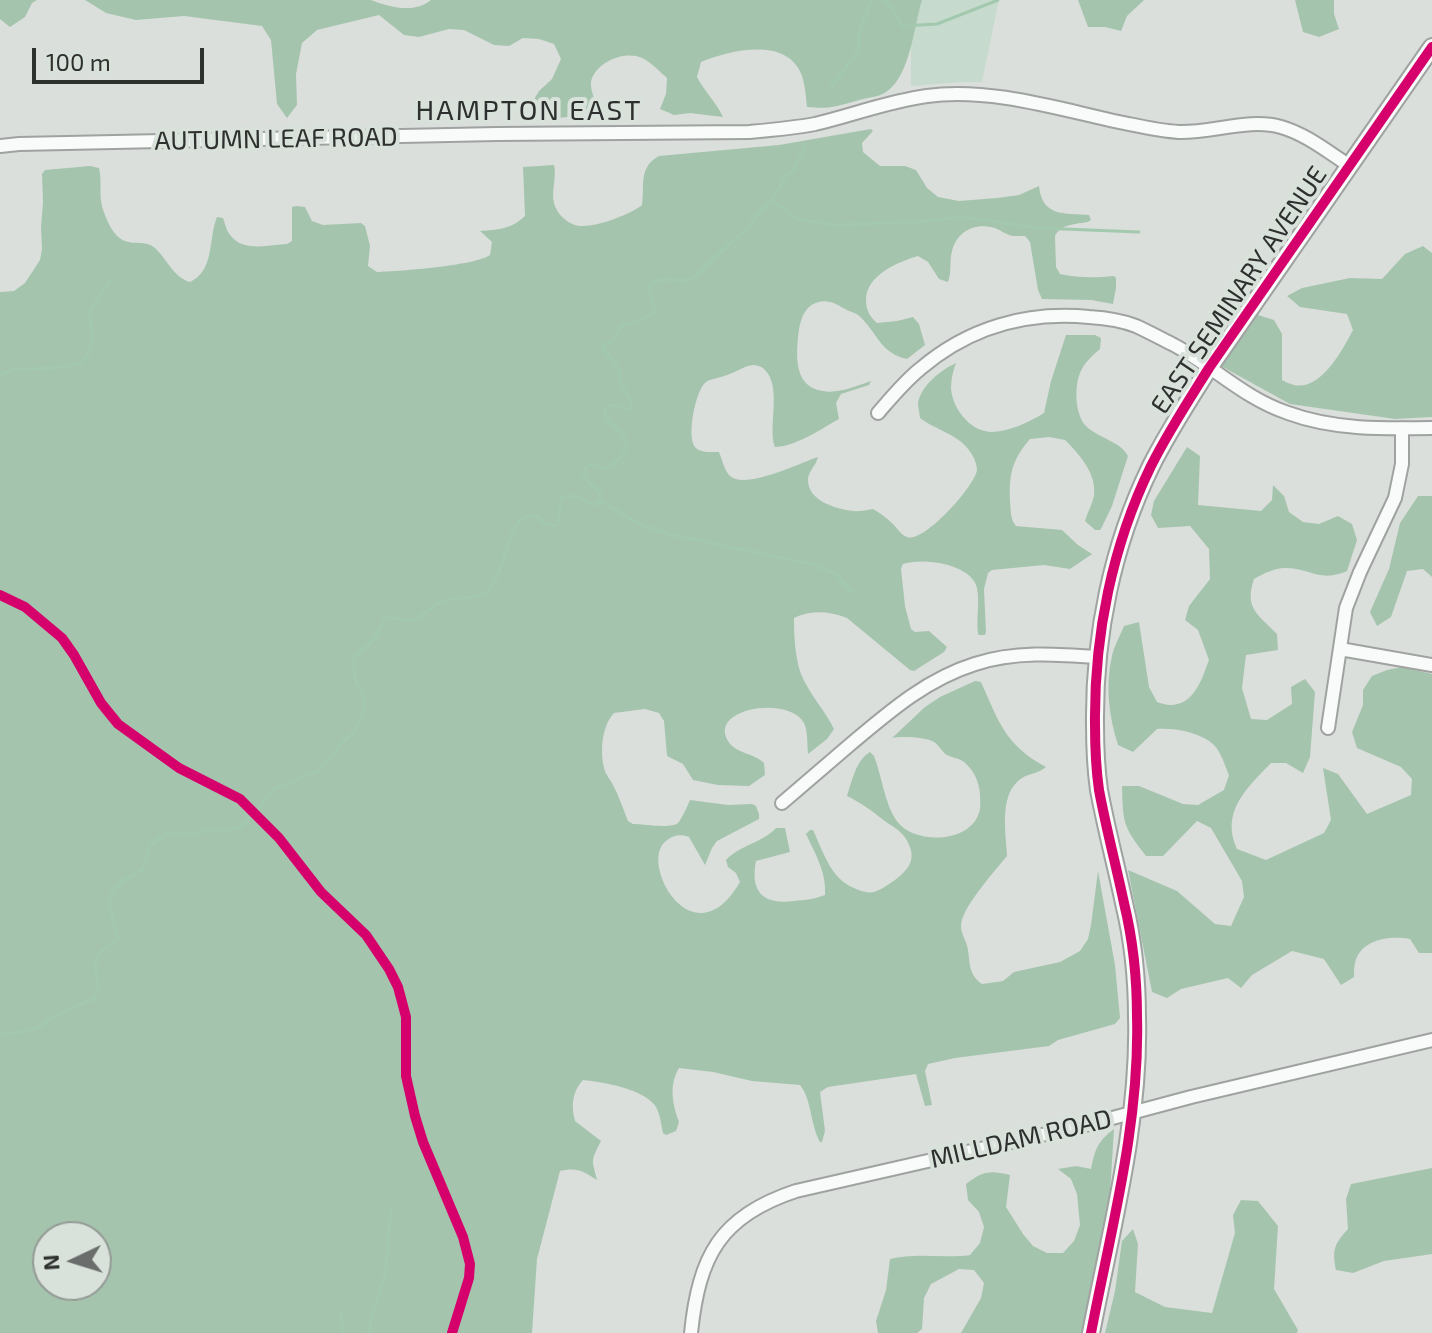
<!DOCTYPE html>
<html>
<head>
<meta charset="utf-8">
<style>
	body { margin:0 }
	#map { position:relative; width:1432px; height:1333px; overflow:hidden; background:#dadfdb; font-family:"Exo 2",sans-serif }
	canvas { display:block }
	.north { position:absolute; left:32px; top:1221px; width:80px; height:80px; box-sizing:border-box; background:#d8e1da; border:2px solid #949a95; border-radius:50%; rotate:266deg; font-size:22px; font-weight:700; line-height:32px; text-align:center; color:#2d302e }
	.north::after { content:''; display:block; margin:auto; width:28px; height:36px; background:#6a6d6b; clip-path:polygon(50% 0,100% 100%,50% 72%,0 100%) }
	.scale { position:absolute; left:32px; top:48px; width:172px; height:36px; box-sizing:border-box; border:4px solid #2d302e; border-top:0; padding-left:10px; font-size:24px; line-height:28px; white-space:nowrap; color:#2d302e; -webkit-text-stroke:6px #d8e1da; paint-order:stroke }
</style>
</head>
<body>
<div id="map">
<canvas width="1432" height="1333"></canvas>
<div class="north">N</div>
<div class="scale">100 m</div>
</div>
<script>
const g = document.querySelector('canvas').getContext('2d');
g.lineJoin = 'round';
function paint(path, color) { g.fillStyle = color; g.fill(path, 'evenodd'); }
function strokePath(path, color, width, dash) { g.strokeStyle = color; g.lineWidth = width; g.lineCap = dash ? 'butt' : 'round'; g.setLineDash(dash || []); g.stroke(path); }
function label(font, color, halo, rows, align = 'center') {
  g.font = font + ' "Exo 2",sans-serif'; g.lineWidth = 8; g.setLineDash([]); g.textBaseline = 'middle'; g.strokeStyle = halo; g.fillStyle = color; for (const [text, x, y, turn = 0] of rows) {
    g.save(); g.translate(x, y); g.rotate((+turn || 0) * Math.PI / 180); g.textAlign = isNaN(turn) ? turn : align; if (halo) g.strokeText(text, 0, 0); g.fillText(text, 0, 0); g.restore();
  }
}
const green = new Path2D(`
	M 911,0 L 999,0 L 982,82 L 962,82 L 911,86 Z`);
const forest = new Path2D(`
	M 0,0 L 37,0 L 32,3 L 25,17 L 10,27 L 0,19 Z
	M 85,0 L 371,0 C 389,7 414,14 431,0 L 922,0 C 914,26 910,77 886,92 C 877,98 867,97 856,101 C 834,107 831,109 807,107 C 806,97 805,85 802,76 C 788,36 730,50 701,62 L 697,77 C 705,92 716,102 723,117 L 690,113 L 674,115 L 660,109 L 666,94 L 667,78 C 660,72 651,62 642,58 C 625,50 595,62 591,82 C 590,92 597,104 600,113 L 533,121 L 530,106 L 539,91 L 552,79 L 561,59 L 554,44 L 539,39 L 523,38 L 509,46 L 494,45 L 464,30 L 449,29 L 419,37 L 404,35 L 379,15 L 317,30 L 302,43 L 296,74 L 297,105 L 287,118 L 277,104 L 271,40 L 262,26 L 184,16 L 136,20 L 106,13 Z
	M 1078,0 L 1144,0 L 1127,16 L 1121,31 L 1105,27 L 1088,27 Z
	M 1295,0 L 1334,0 L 1334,14 L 1339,29 L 1319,37 L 1303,32 Z
	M 871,129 L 873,131 L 862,143 L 863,152 L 880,166 L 905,166 L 916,170 L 927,188 L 938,197 L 959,201 L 997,198 L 1019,195 L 1039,186 C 1042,217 1064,213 1089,215 L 1091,220 L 1088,222 C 1076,224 1061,224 1055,236 L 1056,267 L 1060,274 C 1078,278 1095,278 1114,276 L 1116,278 L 1116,288 L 1113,304 L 1091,300 L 1042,299 L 1038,290 L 1030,242 L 1025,236 C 1021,236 1017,236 1013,236 C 1006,235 1001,230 995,228 C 975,222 957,231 952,251 C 949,262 952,272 948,282 L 939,279 L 928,262 L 918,256 C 898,262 866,275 866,300 C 866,310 870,317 877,323 L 897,321 L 913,317 L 919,324 L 925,345 L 907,359 C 879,353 877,331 858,315 C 854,312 851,312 847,310 C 841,307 836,303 830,302 C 822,300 814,302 808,308 C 801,315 799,328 798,337 C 796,359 795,387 823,391 C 838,394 856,386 871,381 L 869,385 L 841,394 L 836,403 L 839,419 C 819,430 797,446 775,447 C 767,428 783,386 764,369 C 761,366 756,365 753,365 C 743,366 733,374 724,376 C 719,378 710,379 706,382 C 696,389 686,436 695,447 C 700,453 711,452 719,452 C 722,459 724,470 730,476 C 745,490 800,463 818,457 C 816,466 808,471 808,480 C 808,501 836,509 853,511 C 859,512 866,510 873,509 C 880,513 887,518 893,524 C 897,528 901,535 907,537 C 923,544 975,486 977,470 C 977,465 974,457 971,453 C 959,434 937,431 920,418 C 920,415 918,407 918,404 C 920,386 941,370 956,363 C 953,371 951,379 951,388 C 952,407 969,431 991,432 C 1009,432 1029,422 1044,413 L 1051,381 L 1066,335 L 1095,335 L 1101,338 L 1100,349 C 1092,356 1084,363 1080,373 C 1074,388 1075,416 1087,427 C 1099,438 1121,442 1128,456 L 1112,506 L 1102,527 L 1100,530 L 1095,530 L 1085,521 C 1087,513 1092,505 1094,496 C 1097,474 1080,455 1065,440 L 1049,437 L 1030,439 C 1012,460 1009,474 1010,501 C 1011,510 1010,519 1016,526 L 1062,530 L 1078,545 L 1092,554 L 1070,569 L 1044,565 L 992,570 L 988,573 L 984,589 L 986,632 L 985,635 L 979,635 L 978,634 C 976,619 980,603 977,588 C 972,564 923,557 903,564 L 901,569 L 905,606 L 911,629 L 915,632 L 929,631 L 947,647 L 944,652 L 914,671 L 910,670 L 847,618 C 828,611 812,610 794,618 C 794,636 795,657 801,674 C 809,694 825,710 834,729 L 827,739 L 808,754 C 807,744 808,731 804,723 C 789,695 708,708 728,741 C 736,754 754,753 764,763 L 765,775 L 749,786 L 718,785 L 693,780 L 683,764 L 667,756 L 664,721 L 659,713 L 645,709 L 614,713 C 602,726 600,750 604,768 C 606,775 610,779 613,785 C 619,796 623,809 628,821 L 633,824 C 643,824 671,829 678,823 C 681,820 688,805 690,800 L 728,805 L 752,804 L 756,806 L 759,814 L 759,819 L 717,841 L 712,848 L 705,865 L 689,837 C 681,834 673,835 666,841 C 638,862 693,963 740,882 L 736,873 L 728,867 L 726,860 C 740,845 762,843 776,828 L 785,828 L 790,852 L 756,861 C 750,892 763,905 794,901 C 805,900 815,899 825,895 C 827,874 815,853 806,834 L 810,830 L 813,830 C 821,847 829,872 845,883 C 852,888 865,894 874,892 C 881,890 889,884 895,880 C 911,868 917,857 906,839 C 900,829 891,826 882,819 C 870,809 861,803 847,796 C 852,781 856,760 870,752 L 874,756 C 882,776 884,802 896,820 C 913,845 969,844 979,813 C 981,807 980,800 980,794 C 979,782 974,770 964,762 C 959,758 953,758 947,755 C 942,752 939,745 934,742 C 926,737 902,736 892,738 L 925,707 L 940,697 L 975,681 L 981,682 C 999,722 1005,745 1046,767 C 1038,774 1025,774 1018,781 C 999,798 1006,834 1007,856 C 995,871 961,908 961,926 C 961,934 967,942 968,950 C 970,964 969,975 982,984 L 1003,981 L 1014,972 L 1060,962 L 1080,951 L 1088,939 L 1091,925 L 1098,871 L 1115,965 L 1120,1018 L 1115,1024 L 1058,1040 L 1049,1046 L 955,1058 L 928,1064 L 925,1071 L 932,1105 L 925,1106 L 916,1074 L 828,1087 L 820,1092 L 825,1131 L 822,1142 L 820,1142 C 810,1124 812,1100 800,1085 L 752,1081 L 713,1072 L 679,1068 C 669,1085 672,1103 679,1122 L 676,1131 L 666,1135 L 663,1133 C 661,1124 660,1114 656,1107 C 645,1089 603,1082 583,1080 C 572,1092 571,1105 575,1121 L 601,1141 C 590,1163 592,1158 597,1180 C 583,1171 577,1167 560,1171 L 537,1259 L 532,1333 L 0,1333 L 0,292 L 14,291 L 25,283 L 40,260 L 42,249 L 41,227 L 43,202 L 42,174 L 45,170 L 90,166 L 99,168 C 102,180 99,194 102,206 C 105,217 113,237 125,241 C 135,245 145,240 155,248 C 167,259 173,277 190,282 C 215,270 208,239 217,217 L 223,218 C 225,224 227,232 231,236 C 243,252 270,245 287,244 L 292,241 L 292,207 L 296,206 L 305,207 L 312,221 L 323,225 L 361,223 L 365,226 L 370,246 L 368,266 L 377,272 C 400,271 474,266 490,255 L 492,242 L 480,231 C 497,230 512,229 525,216 L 523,167 L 554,165 C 557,177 551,190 554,203 C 556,212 565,222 575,225 C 591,230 629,215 642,205 C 645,186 638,167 659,156 L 779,145 ZM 48,1237 L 96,1237 L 96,1285 L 48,1285 Z
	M 1423,246 L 1432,253 L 1432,417 L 1395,419 L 1290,404 L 1221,366 L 1233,333 L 1242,319 L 1258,315 L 1274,320 L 1282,334 L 1282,380 C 1286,382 1290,384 1294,385 C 1321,391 1343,349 1353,330 L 1347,314 L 1300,307 L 1287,296 L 1302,288 L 1350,278 L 1382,279 L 1405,254 Z
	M 1187,447 L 1200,456 L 1198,505 L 1261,511 L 1272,500 L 1273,485 L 1284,496 L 1289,512 L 1303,522 L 1319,524 L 1338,516 L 1352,524 L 1357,540 L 1347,571 C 1319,583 1311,568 1285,568 C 1274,568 1263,574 1254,579 C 1244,609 1258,614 1277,634 L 1278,650 L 1246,655 L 1242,688 L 1251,719 L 1267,720 L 1292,704 L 1291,687 L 1305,679 L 1315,692 L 1310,757 L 1303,773 L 1286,763 L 1271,763 C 1247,788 1220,812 1237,849 L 1266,860 L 1324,833 L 1331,820 L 1323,768 L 1338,774 L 1367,814 L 1411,795 L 1412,779 L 1401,767 L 1357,748 L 1352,732 L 1363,705 L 1363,690 L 1372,676 L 1387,670 L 1402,667 L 1432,674 L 1432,953 L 1419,953 L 1410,939 C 1391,935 1360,939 1355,963 C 1354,968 1354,972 1354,977 L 1341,985 L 1324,959 L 1292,951 L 1252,975 L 1241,988 L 1228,978 L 1181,989 L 1167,998 L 1152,992 L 1128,870 L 1177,891 L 1215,924 L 1231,926 L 1244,897 L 1242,881 L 1211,828 L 1197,821 L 1163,856 L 1146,856 C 1123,826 1123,824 1122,786 L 1139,786 L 1183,804 L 1198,805 L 1224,790 L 1229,775 C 1225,766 1221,752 1214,745 C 1200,732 1175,728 1157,729 L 1133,752 L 1118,745 C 1109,717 1105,686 1112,656 C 1114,646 1120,636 1124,626 L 1139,622 L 1149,687 L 1157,702 C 1161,703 1166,705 1170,705 C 1195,705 1202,678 1209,660 L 1198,630 L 1185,620 L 1189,606 L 1210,579 L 1209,549 L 1190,526 L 1158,528 L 1151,515 L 1154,501 Z
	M 1418,496 L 1432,496 L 1432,577 L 1423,569 L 1407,571 L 1391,617 L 1377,626 L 1370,612 L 1389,569 L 1400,523 Z
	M 1114,1129 L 1110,1194 L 1084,1333 L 961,1333 L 981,1298 L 984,1283 L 974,1270 L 959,1269 L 931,1284 L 924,1298 L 922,1329 L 917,1333 L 878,1333 L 876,1321 L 886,1290 L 890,1259 C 917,1252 943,1259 970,1255 L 980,1243 L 984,1227 L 979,1212 L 968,1200 L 966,1184 C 983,1171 989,1170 1010,1175 L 1006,1207 L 1023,1234 L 1033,1246 L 1047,1253 L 1063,1253 L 1074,1241 L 1080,1225 L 1077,1194 L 1071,1179 L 1058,1169 L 1076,1166 L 1091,1169 C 1095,1149 1098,1141 1114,1129 Z
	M 1432,1168 L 1432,1254 L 1384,1261 L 1353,1273 L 1336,1270 C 1332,1250 1334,1244 1348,1229 L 1346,1199 L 1351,1184 Z
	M 1241,1200 L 1258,1201 L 1278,1226 L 1274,1289 L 1298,1330 L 1297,1333 L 1105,1333 L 1115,1291 L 1122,1241 L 1133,1229 L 1138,1244 L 1135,1292 L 1165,1307 L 1212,1313 L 1235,1233 L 1233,1215 Z`);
const stream = new Path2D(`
	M 883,0 L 893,9 L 902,26 L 937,24 L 998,0
	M 830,88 L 859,50 L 859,34 L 871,0
	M 772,200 L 797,219 L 834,225 L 918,222 L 962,217 L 1039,228 L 1139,232
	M 0,375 C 4,373 8,371 12,370 C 31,366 75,373 87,356 C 95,344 91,325 89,312 L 111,279
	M 601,501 L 641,525 L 673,535 L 811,564 L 836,574 L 852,593
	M 0,1034 L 15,1033 L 30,1030 L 40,1026 L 54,1016 L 93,999 L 98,991 L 95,962 L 98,955 L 118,937 C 108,900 100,890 142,870 L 151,845 L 165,834 L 196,834 L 208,830 L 223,831 L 239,828 L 255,813 L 274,788 L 291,783 L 321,769 L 342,743 L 354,732 L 361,720 L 364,708 L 363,697 L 355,679 L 353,659 C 359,650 368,648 374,639 C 379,633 382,626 385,619 C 396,615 405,623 415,619 C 426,615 432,604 446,600 C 460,596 477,601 487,591 C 505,575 507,523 526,516 C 529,515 535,516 538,516 C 544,524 547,527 557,525 C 561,515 559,507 562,497 C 574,494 584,499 594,505 L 600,500 L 600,492 L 588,482 L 583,474 L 585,468 L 591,464 L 606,468 C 623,460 635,444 617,429 C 612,424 611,426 608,420 C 604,415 605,414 606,408 L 612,405 L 627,409 L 631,407 L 631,400 L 621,384 L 620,373 L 615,363 L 604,350 L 603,345 L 615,340 L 620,327 C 632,321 647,320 656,310 L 649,292 L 649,285 C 661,275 677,282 691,280 L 748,227 L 762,209 L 772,200 L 786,176 L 795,168 L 805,146
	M 341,1311 L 343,1333
	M 369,1333 L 372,1314 L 385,1276 L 391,1211`);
const minor = new Path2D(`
	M 0,146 L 19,144 L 497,134 L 749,132 C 771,130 794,128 815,124 C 853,115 889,101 927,96 C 988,87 1059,109 1119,122 C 1139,126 1159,131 1179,132 C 1212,133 1249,118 1281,127 C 1306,134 1328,152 1350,166
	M 878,413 C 891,398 904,382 920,369 C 968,328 1026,311 1089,317 C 1104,318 1121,320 1136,326 C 1149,332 1162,339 1174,345 C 1213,366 1245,399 1288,413 C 1334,430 1384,429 1432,428
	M 1340,649 L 1432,665
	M 1328,728 L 1346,608 L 1360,572 L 1395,498 L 1402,464 L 1402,428
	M 782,803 C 805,783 829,763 852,743 C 890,711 927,679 975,664 C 1014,651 1056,654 1097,657
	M 691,1333 C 699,1256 720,1216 796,1191 L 1090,1124 L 1191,1097 L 1432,1040`);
const tertiary = new Path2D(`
	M 1091,1333 C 1111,1229 1140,1123 1137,1017 C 1137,978 1133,940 1124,903 C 1116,865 1106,828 1099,790 C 1096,769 1095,746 1095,724 C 1094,636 1112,546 1151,466 C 1168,432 1189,400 1209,368 L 1432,47`);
const cycleway = new Path2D(`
	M 0,595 L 25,607 L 62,638 L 74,655 L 101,703 L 118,724 L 179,768 L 240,799 L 279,838 L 321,892 L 366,935 L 389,969 L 398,987 L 406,1017 L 406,1076 L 415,1116 L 423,1142 L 463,1237 L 470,1264 L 469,1278 L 452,1333
	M 1091,1333 C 1111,1229 1140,1123 1137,1017 C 1137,978 1133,940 1124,903 C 1116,865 1106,828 1099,790 C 1096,769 1095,746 1095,724 C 1094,636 1112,546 1151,466 C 1168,432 1189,400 1209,368 L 1432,47`);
const streetNames = [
	["AUTUMN LEAF ROAD",276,139,-1],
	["EAST SEMINARY AVENUE",1239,290,-56],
	["MILLDAM ROAD",1021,1139,-13]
];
const neighbourhoodNames = [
	["HAMPTON EAST",529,111]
];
paint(green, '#c6dbcd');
paint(forest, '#a5c4ae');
strokePath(stream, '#a2c9ae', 3);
strokePath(minor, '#9fa2a0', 16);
strokePath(tertiary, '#9fa2a0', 20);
strokePath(minor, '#f9fafa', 12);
strokePath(tertiary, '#f9fafa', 16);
strokePath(cycleway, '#d6006c', 10);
label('26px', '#2d302e', '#d8e1da', streetNames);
g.letterSpacing = '2px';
label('28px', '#2d302e', '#d8e1da', neighbourhoodNames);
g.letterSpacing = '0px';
</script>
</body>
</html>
